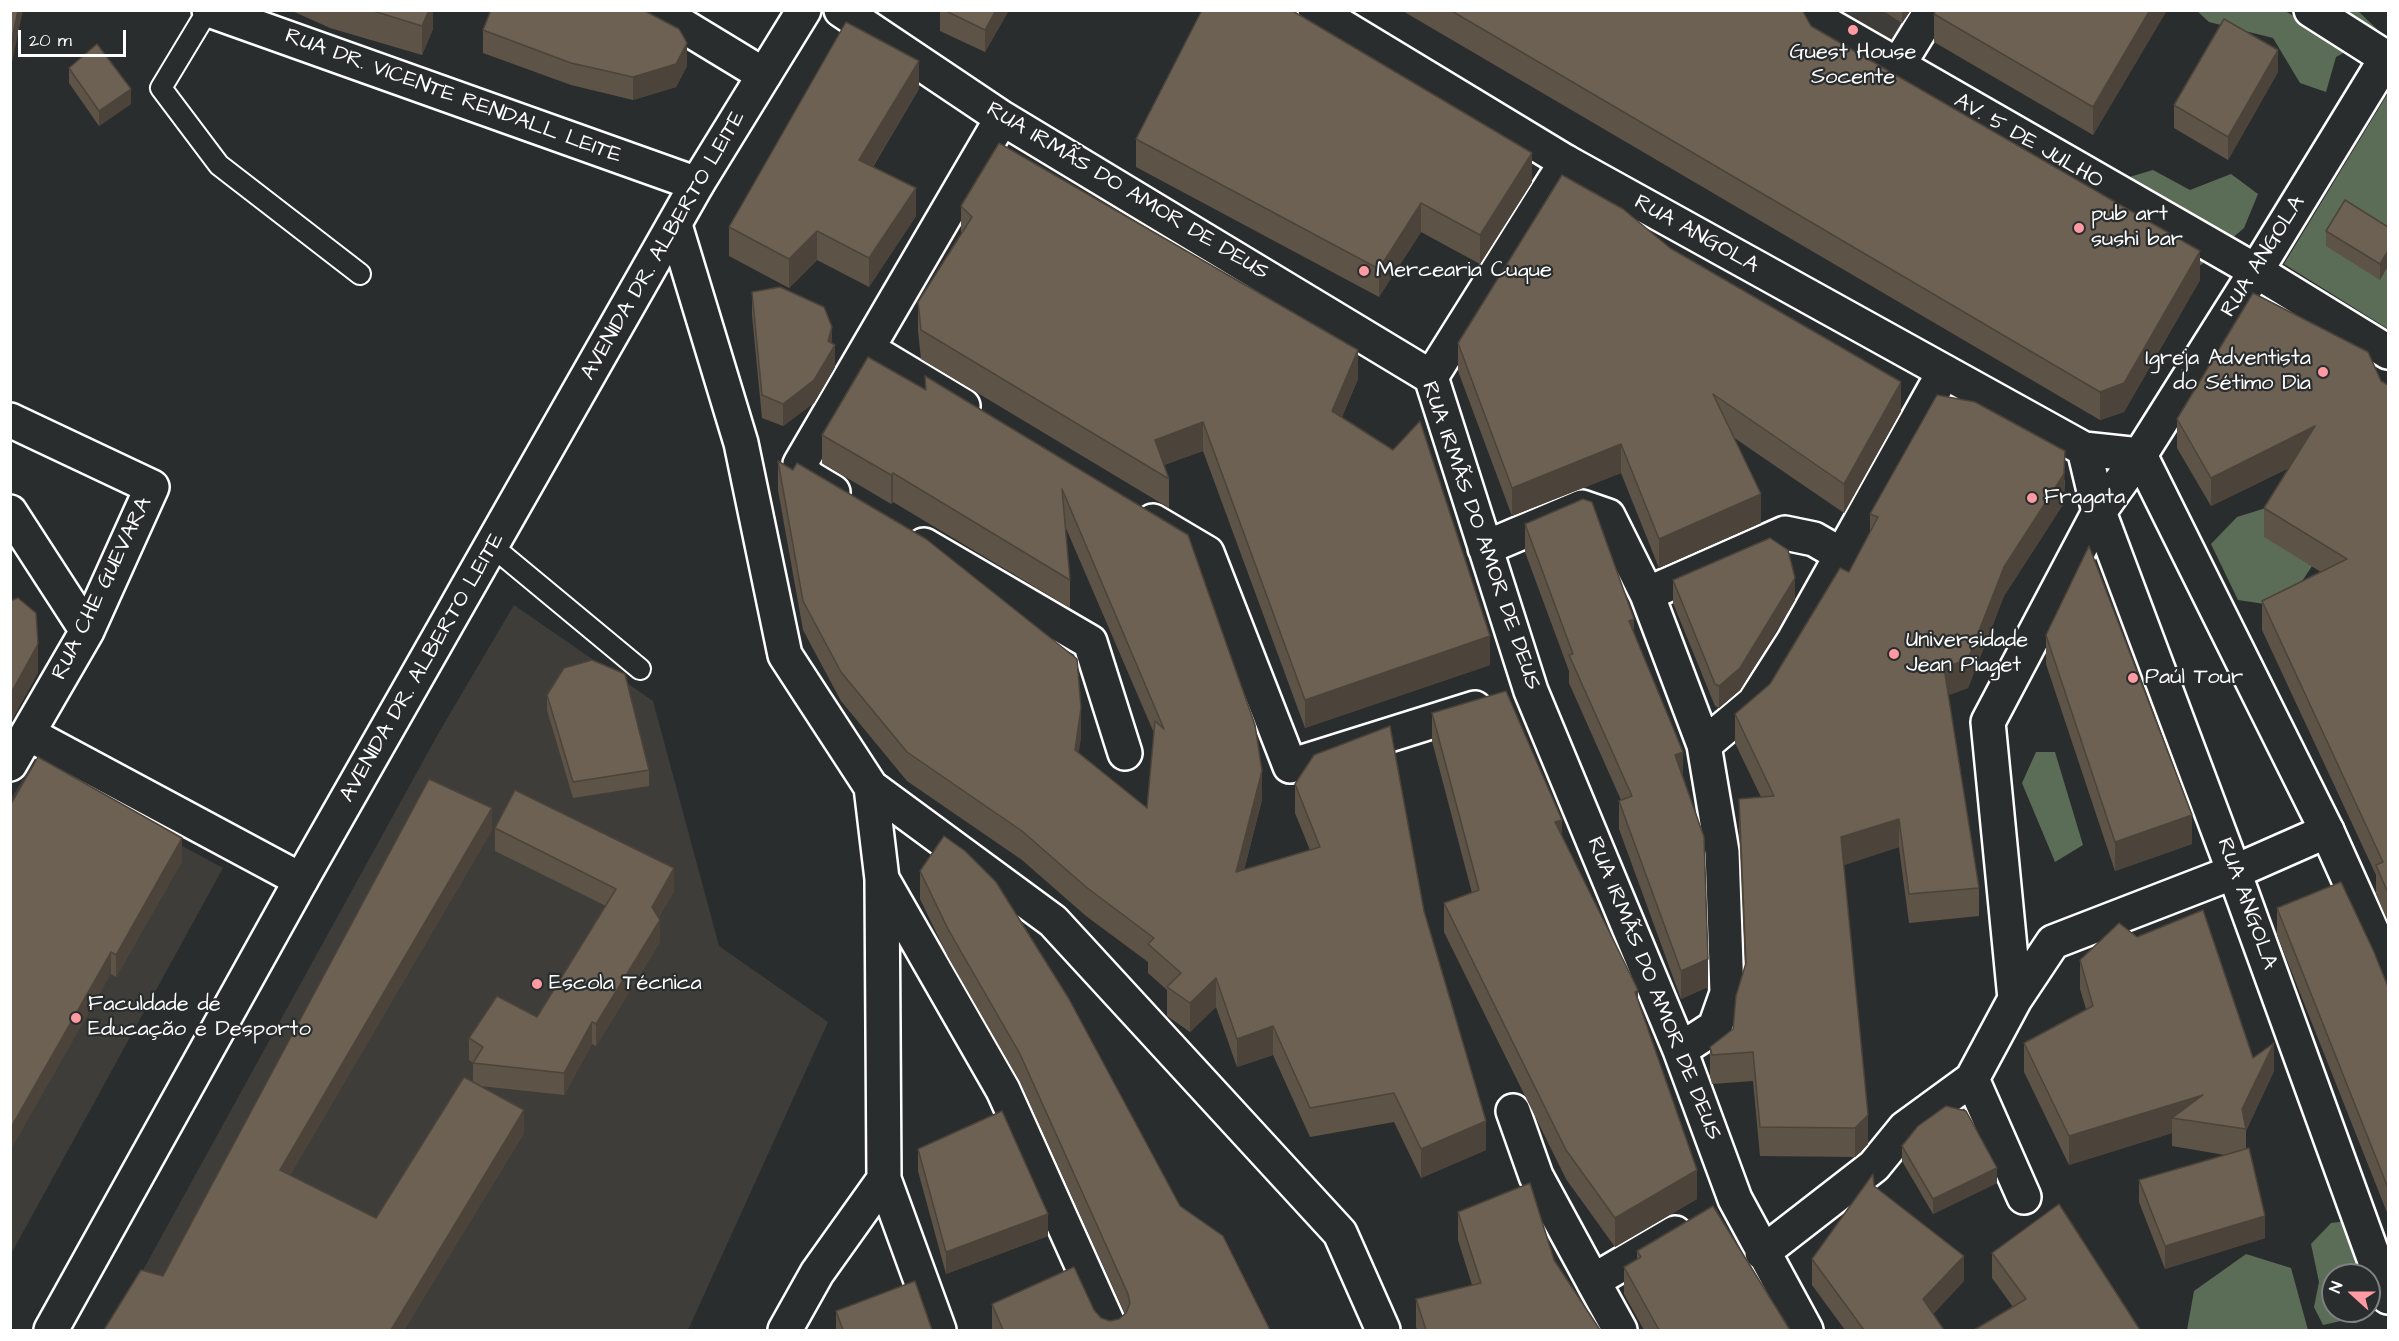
<!DOCTYPE html>
<html>
<head>
<meta charset="utf-8">
<style>
	body { margin:0 }
	#map { position:relative; width:2399px; height:1341px; overflow:hidden; background:#2a2d2e; font-family:"Architects Daughter",sans-serif }
	canvas { display:block }
	.frame { position:absolute; inset:0; border:12px solid #fff; pointer-events:none }
	.north { position:absolute; left:2321px; top:1263px; width:60px; height:60px; box-sizing:border-box; background:#2a2d2e; border:2px solid #7f8182; border-radius:50%; rotate:291deg; font-size:16px; font-weight:700; line-height:24px; text-align:center; color:#fff }
	.north::after { content:''; display:block; margin:auto; width:21px; height:27px; background:#ff9aa2; clip-path:polygon(50% 0,100% 100%,50% 72%,0 100%) }
	.scale { position:absolute; left:18px; top:30px; width:108px; height:27px; box-sizing:border-box; border:3px solid #fff; border-top:0; padding-left:8px; font-size:18px; line-height:21px; white-space:nowrap; color:#fff; -webkit-text-stroke:4px #2a2d2e; paint-order:stroke }
</style>
</head>
<body>
<div id="map">
<canvas width="2399" height="1341"></canvas>
<div class="frame"></div>
<div class="north">N</div>
<div class="scale">20 m</div>
</div>
<script>
const g = document.querySelector('canvas').getContext('2d');
g.lineJoin = 'round';
function paint(path, color) { g.fillStyle = color; g.fill(path, 'evenodd'); }
function strokePath(path, color, width, dash) { g.strokeStyle = color; g.lineWidth = width; g.lineCap = dash ? 'butt' : 'round'; g.setLineDash(dash || []); g.stroke(path); }
function label(font, color, halo, rows, align = 'center') {
  g.font = font + ' "Architects Daughter",sans-serif'; g.lineWidth = 4.5; g.setLineDash([]); g.textBaseline = 'middle'; g.strokeStyle = halo; g.fillStyle = color; for (const [text, x, y, turn = 0] of rows) {
    g.save(); g.translate(x, y); g.rotate((+turn || 0) * Math.PI / 180); g.textAlign = isNaN(turn) ? turn : align; if (halo) g.strokeText(text, 0, 0); g.fillText(text, 0, 0); g.restore();
  }
}
const built = new Path2D(`
	M 1831,11 L 1913,11 L 1891,47 Z
	M 514,605 L 653,701 L 719,946 L 828,1022 L 688,1330 L 110,1330 L 438,734 Z
	M 32,765 L 223,868 L 11,1254 L 10,800 Z`);
const green = new Path2D(`
	M 2197,11 L 2285,11 L 2297,18 L 2332,11 L 2358,11 L 2381,33 L 2336,57 L 2326,92 L 2300,83 L 2273,38 L 2209,22 Z
	M 2388,93 L 2388,329 L 2284,264 Z
	M 2153,170 L 2190,190 L 2231,174 L 2258,194 L 2244,228 L 2201,265 L 2166,251 L 2072,194 Z
	M 2269,507 L 2312,566 L 2285,607 L 2238,600 L 2211,544 L 2237,517 Z
	M 2036,752 L 2055,752 L 2083,845 L 2055,862 L 2022,783 Z
	M 2347,1221 L 2364,1275 L 2333,1275 L 2333,1311 L 2351,1311 L 2341,1321 L 2323,1325 L 2314,1307 L 2319,1282 L 2311,1244 L 2331,1223 Z
	M 2246,1254 L 2291,1268 L 2308,1330 L 2187,1330 L 2194,1291 Z`);
const lane = new Path2D(`
	M 208,10 L 161,88 L 219,165 L 360,274
	M 493,547 L 640,669`);
const street = new Path2D(`
	M 209,10 L 697,184
	M 657,10 L 764,75
	M 841,10 L 1002,118 L 1431,377 L 1531,691 L 1680,1050 L 1735,1199 L 1806,1330
	M 2311,10 L 2388,59
	M 1897,67 L 1932,10
	M 675,225 L 741,443 L 785,655 L 871,787 L 882,879 L 1003,1090 L 1111,1330
	M 2256,271 L 2387,57
	M 868,349 L 963,406
	M 1431,377 L 1566,162
	M 10,420 L 152,487 L 87,631 L 10,764
	M 833,492 L 808,477 L 800,464 L 1002,118
	M 10,512 L 87,631
	M 1153,521 L 1207,553 L 1290,766 L 1475,708
	M 924,545 L 1090,642 L 1125,753
	M 1485,548 L 1582,507 L 1608,516 L 1647,594 L 1704,745 L 1722,852 L 1727,993 L 1715,1027 L 1680,1050
	M 1647,594 L 1785,533 L 1814,539 L 1840,554
	M 29,734 L 301,880
	M 1704,745 L 1754,703 L 1793,642 L 1944,372
	M 871,787 L 1053,921 L 1340,1233 L 1383,1330
	M 882,881 L 884,1179 L 939,1330
	M 2015,999 L 1988,722 L 2099,512
	M 1513,1111 L 1536,1176 L 1593,1281
	M 2024,1197 L 1972,1079 L 2015,999 L 2053,942 L 2234,872 L 2327,831
	M 1762,1253 L 1874,1166 L 1905,1128 L 1972,1079
	M 785,1330 L 817,1273 L 884,1179
	M 1620,1330 L 1593,1281 L 1675,1233`);
const secondary = new Path2D(`
	M 1315,10 L 1566,162 L 2084,449 L 2140,455 L 2327,831 L 2388,967
	M 1802,10 L 2256,271 L 2388,352
	M 2084,449 L 2099,512 L 2234,872 L 2388,1297
	M 2099,512 L 2140,455 L 2256,271
	M 51,1330 L 301,880 L 697,184 L 804,10`);
const wall = new Path2D(`
	M 290,10 L 433,10 L 433,29 L 422,55 L 330,28 Z
	M 940,10 L 1009,10 L 985,52 L 940,31 Z
	M 1401,10 L 1802,10 L 1811,26 L 2200,280 L 2124,412 L 2100,420 Z
	M 1882,10 L 1911,10 L 1902,23 Z
	M 2167,10 L 2093,135 L 1934,42 L 1934,14 Z
	M 483,30 L 687,66 L 676,87 L 633,100 L 571,85 L 483,53 Z
	M 69,68 L 131,104 L 99,126 L 69,83 Z
	M 2278,72 L 2228,160 L 2174,128 L 2174,105 Z
	M 919,89 L 873,167 L 916,216 L 869,287 L 817,260 L 789,288 L 729,256 L 729,227 Z
	M 1136,139 L 1532,182 L 1480,264 L 1421,232 L 1379,297 L 1136,167 Z
	M 961,206 L 1358,379 L 1342,417 L 1490,665 L 1305,728 L 1203,451 L 1164,465 L 1169,479 L 1169,508 L 921,359 L 918,331 L 918,302 L 961,235 Z
	M 2388,227 L 2380,280 L 2326,246 L 2326,231 Z
	M 1670,248 L 1901,411 L 1844,513 L 1733,437 L 1761,523 L 1659,568 L 1621,473 L 1512,516 L 1458,371 L 1458,343 Z
	M 752,292 L 832,343 L 835,367 L 814,403 L 783,426 L 762,418 L 752,315 Z
	M 925,376 L 1188,535 L 1262,800 L 1244,870 L 1310,850 L 1295,813 L 1295,784 L 1424,911 L 1486,1150 L 1421,1178 L 1394,1122 L 1310,1137 L 1273,1055 L 1237,1067 L 1216,1007 L 1190,1032 L 1167,1016 L 1167,990 L 1148,973 L 1148,962 L 1086,916 L 1022,860 L 907,781 L 841,701 L 803,630 L 778,490 L 778,461 L 1081,737 L 1078,753 L 1147,808 L 1154,733 L 1065,526 L 1070,580 L 1070,608 L 893,502 L 891,504 L 822,463 L 822,435 L 925,389 Z
	M 2381,381 L 2388,385 L 2388,922 L 2376,894 L 2376,875 L 2262,630 L 2262,601 L 2321,572 L 2264,537 L 2264,508 L 2289,468 L 2211,506 L 2177,448 L 2177,419 Z
	M 2065,480 L 2064,503 L 2004,596 L 1968,688 L 1948,695 L 1979,888 L 1979,916 L 1909,923 L 1899,847 L 1844,865 L 1868,1144 L 1855,1157 L 1760,1156 L 1753,1081 L 1712,1084 L 1710,1076 L 1710,1047 L 1733,1029 L 1745,967 L 1739,828 L 1739,799 L 1761,797 L 1735,743 L 1735,714 L 1770,684 L 1849,572 L 1870,532 L 1870,514 Z
	M 1525,524 L 1634,633 L 1683,778 L 1708,987 L 1681,999 L 1619,829 L 1619,801 L 1621,800 L 1569,683 L 1569,671 L 1525,552 Z
	M 1673,580 L 1795,600 L 1740,690 L 1719,708 L 1715,706 L 1673,603 Z
	M 2046,635 L 2192,844 L 2115,871 L 2046,664 Z
	M 547,695 L 649,770 L 649,786 L 573,798 L 547,710 Z
	M 1432,713 L 1562,835 L 1638,1001 L 1697,1199 L 1615,1247 L 1566,1179 L 1444,932 L 1444,903 L 1472,893 L 1432,741 Z
	M 10,806 L 182,861 L 116,977 L 111,974 Z
	M 495,828 L 674,891 L 659,917 L 660,942 L 596,1046 L 592,1044 L 564,1095 L 480,1086 L 524,1133 L 404,1330 L 163,1276 L 492,830 L 290,1175 L 376,1218 L 473,1082 L 473,1063 L 469,1060 L 469,1038 L 537,1017 L 606,906 L 495,851 Z
	M 920,871 L 1180,1206 L 1270,1330 L 992,1330 L 992,1304 L 1094,1310 L 1101,1318 L 1110,1321 L 1119,1319 L 1125,1314 L 1020,1082 L 948,957 L 920,899 Z
	M 2277,908 L 2388,987 L 2388,1215 L 2277,935 Z
	M 2080,960 L 2253,1058 L 2274,1071 L 2246,1131 L 2246,1149 L 2265,1238 L 2165,1269 L 2139,1202 L 2139,1180 L 2225,1155 L 2172,1146 L 2172,1133 L 2069,1165 L 2024,1072 L 2024,1043 L 2086,1009 L 2080,989 Z
	M 1902,1146 L 1997,1183 L 1933,1214 L 1902,1161 Z
	M 918,1149 L 1048,1236 L 946,1274 L 918,1171 Z
	M 1874,1186 L 1964,1281 L 1933,1314 L 1944,1330 L 1845,1330 L 1812,1285 L 1812,1259 Z
	M 1458,1212 L 1554,1260 L 1600,1330 L 1417,1330 L 1416,1327 L 1416,1299 L 1472,1285 L 1458,1240 Z
	M 1637,1251 L 1790,1330 L 1644,1330 L 1624,1294 L 1624,1267 L 1637,1259 Z
	M 1992,1253 L 2140,1330 L 2013,1307 L 1992,1278 Z
	M 836,1311 L 932,1330 L 836,1330 Z`);
const shadedWall = new Path2D(`
	M 18,10 L 23,10 L 11,67 L 11,44 Z
	M 429,10 L 433,10 L 433,29 L 422,55 L 422,26 Z
	M 996,10 L 1009,10 L 985,52 L 985,30 Z
	M 1902,10 L 1911,10 L 1902,23 Z
	M 2150,10 L 2167,10 L 2093,135 L 2093,107 Z
	M 687,43 L 687,66 L 676,87 L 633,100 L 633,77 Z
	M 2278,50 L 2278,72 L 2228,160 L 2228,137 Z
	M 919,61 L 919,89 L 859,189 L 859,160 Z
	M 131,89 L 131,104 L 99,126 L 99,111 Z
	M 1532,153 L 1532,182 L 1480,264 L 1480,235 Z
	M 916,188 L 916,216 L 869,287 L 869,258 Z
	M 1421,203 L 1421,232 L 1379,297 L 1379,269 Z
	M 817,231 L 817,260 L 789,288 L 789,259 Z
	M 2200,251 L 2200,280 L 2124,412 L 2100,420 L 2100,392 Z
	M 2388,251 L 2388,266 L 2380,280 L 2380,264 Z
	M 832,327 L 832,349 L 835,345 L 835,367 L 814,403 L 783,426 L 783,404 L 828,341 Z
	M 1358,350 L 1358,379 L 1332,440 L 1332,411 Z
	M 1901,382 L 1901,411 L 1844,513 L 1844,484 Z
	M 1203,422 L 1203,451 L 1155,468 L 1155,440 Z
	M 2315,426 L 2315,455 L 2211,506 L 2211,478 Z
	M 1621,444 L 1621,473 L 1512,516 L 1512,488 Z
	M 2065,451 L 2064,503 L 2004,596 L 1968,688 L 1944,697 L 1944,668 L 2004,567 Z
	M 893,473 L 893,502 L 891,504 L 891,475 Z
	M 1761,494 L 1761,523 L 1659,568 L 1659,539 Z
	M 1795,578 L 1795,600 L 1740,690 L 1719,708 L 1719,686 Z
	M 1634,619 L 1634,647 L 1629,621 Z
	M 1490,636 L 1490,665 L 1305,728 L 1305,700 Z
	M 38,644 L 38,673 L 10,724 L 10,695 Z
	M 1081,708 L 1081,737 L 1075,779 L 1075,750 Z
	M 1683,752 L 1683,779 L 1675,755 Z
	M 1262,771 L 1262,800 L 1236,901 L 1236,872 Z
	M 492,808 L 492,830 L 280,1192 L 280,1170 Z
	M 2192,815 L 2192,844 L 2115,871 L 2115,842 Z
	M 1899,819 L 1899,847 L 1841,866 L 1841,837 Z
	M 1562,820 L 1562,849 L 1555,822 Z
	M 182,838 L 182,861 L 116,977 L 116,955 Z
	M 674,868 L 674,891 L 652,929 L 652,907 Z
	M 660,920 L 660,942 L 596,1046 L 596,1024 Z
	M 111,952 L 111,974 L 10,1151 L 10,1129 Z
	M 1708,959 L 1708,987 L 1681,999 L 1681,971 Z
	M 1216,978 L 1216,1007 L 1190,1032 L 1190,1003 Z
	M 1638,990 L 1638,1019 L 1635,992 Z
	M 592,1022 L 592,1044 L 564,1095 L 564,1073 Z
	M 1273,1026 L 1273,1055 L 1237,1067 L 1237,1039 Z
	M 2274,1043 L 2274,1071 L 2246,1131 L 2242,1109 Z
	M 2203,1095 L 2172,1118 L 2172,1133 L 2069,1165 L 2069,1136 Z
	M 524,1110 L 524,1133 L 404,1330 L 391,1330 Z
	M 1868,1115 L 1868,1144 L 1855,1157 L 1855,1128 Z
	M 1486,1121 L 1486,1150 L 1421,1178 L 1421,1149 Z
	M 1997,1168 L 1997,1183 L 1933,1214 L 1933,1199 Z
	M 1697,1170 L 1697,1199 L 1615,1247 L 1615,1218 Z
	M 1048,1214 L 1048,1236 L 946,1274 L 946,1252 Z
	M 2265,1216 L 2265,1238 L 2165,1269 L 2165,1246 Z
	M 1964,1256 L 1964,1281 L 1923,1325 L 1923,1299 Z`);
const building = new Path2D(`
	M 10,10 L 18,10 L 11,44 L 10,44 Z
	M 370,10 L 429,10 L 422,26 Z
	M 491,10 L 643,10 L 679,29 L 687,43 L 676,64 L 633,77 L 571,63 L 483,30 Z
	M 944,10 L 996,10 L 985,30 Z
	M 1202,10 L 1291,10 L 1532,153 L 1480,235 L 1421,203 L 1379,269 L 1136,139 Z
	M 1450,10 L 1802,10 L 1811,26 L 2200,251 L 2124,383 L 2100,392 Z
	M 1936,10 L 2150,10 L 2093,107 L 1934,14 Z
	M 2224,19 L 2278,50 L 2228,137 L 2174,105 Z
	M 846,22 L 919,61 L 859,160 L 916,188 L 869,258 L 817,231 L 789,259 L 729,227 Z
	M 97,44 L 131,89 L 99,111 L 69,68 Z
	M 999,143 L 1358,350 L 1332,411 L 1393,450 L 1420,421 L 1490,636 L 1305,700 L 1203,422 L 1155,440 L 1169,479 L 921,330 L 918,302 L 972,217 L 961,206 Z
	M 1562,175 L 1623,209 L 1670,248 L 1901,382 L 1844,484 L 1713,394 L 1761,494 L 1659,539 L 1621,444 L 1512,488 L 1458,343 Z
	M 2345,200 L 2388,227 L 2388,251 L 2380,264 L 2326,231 Z
	M 780,287 L 824,307 L 832,327 L 828,341 L 835,345 L 814,380 L 783,404 L 762,395 L 752,292 Z
	M 2253,293 L 2368,352 L 2381,381 L 2388,385 L 2388,893 L 2376,865 L 2383,862 L 2262,601 L 2347,559 L 2264,508 L 2315,426 L 2211,478 L 2177,419 Z
	M 868,357 L 926,390 L 925,376 L 1188,535 L 1255,725 L 1262,771 L 1236,872 L 1320,847 L 1295,784 L 1314,755 L 1390,726 L 1424,911 L 1486,1121 L 1421,1149 L 1394,1093 L 1310,1108 L 1273,1026 L 1237,1039 L 1216,978 L 1190,1003 L 1167,987 L 1181,973 L 1148,944 L 1154,938 L 1086,887 L 1022,831 L 907,752 L 841,672 L 803,601 L 778,461 L 793,470 L 797,463 L 926,539 L 1077,659 L 1081,708 L 1075,750 L 1147,808 L 1155,721 L 1164,729 L 1062,489 L 1070,580 L 893,473 L 891,475 L 822,435 Z
	M 1937,395 L 1975,402 L 2065,451 L 2064,474 L 2004,567 L 1968,659 L 1944,668 L 1979,888 L 1909,894 L 1899,819 L 1841,837 L 1868,1115 L 1855,1128 L 1760,1127 L 1753,1052 L 1712,1055 L 1710,1047 L 1733,1029 L 1736,996 L 1746,963 L 1739,799 L 1774,796 L 1735,714 L 1770,684 L 1840,568 L 1849,572 L 1878,517 L 1870,514 Z
	M 1583,499 L 1592,502 L 1634,619 L 1629,621 L 1683,752 L 1675,755 L 1704,837 L 1708,959 L 1681,971 L 1619,801 L 1632,796 L 1569,655 L 1573,654 L 1525,524 Z
	M 1770,538 L 1788,550 L 1795,578 L 1740,668 L 1719,686 L 1715,684 L 1673,580 Z
	M 2089,546 L 2192,815 L 2115,842 L 2046,635 Z
	M 18,598 L 36,613 L 38,644 L 10,695 L 10,601 Z
	M 592,660 L 625,674 L 649,770 L 573,782 L 547,695 L 564,668 Z
	M 1506,691 L 1562,820 L 1555,822 L 1638,990 L 1635,992 L 1697,1170 L 1615,1218 L 1566,1150 L 1444,903 L 1479,890 L 1432,713 Z
	M 38,757 L 182,838 L 116,955 L 111,952 L 10,1129 L 10,806 Z
	M 429,779 L 492,808 L 280,1170 L 376,1218 L 464,1077 L 524,1110 L 391,1330 L 104,1330 L 141,1270 L 163,1276 Z
	M 515,790 L 674,868 L 652,907 L 660,920 L 596,1024 L 592,1022 L 564,1073 L 473,1063 L 483,1047 L 469,1038 L 497,996 L 537,1017 L 616,889 L 495,828 Z
	M 944,836 L 965,851 L 996,882 L 1069,999 L 1180,1206 L 1223,1236 L 1270,1330 L 1003,1330 L 992,1304 L 1074,1267 L 1094,1310 L 1101,1318 L 1110,1321 L 1119,1319 L 1126,1313 L 1130,1303 L 1128,1294 L 1020,1054 L 948,929 L 920,871 Z
	M 2341,882 L 2374,952 L 2388,987 L 2388,1188 L 2277,908 Z
	M 2203,910 L 2253,1058 L 2274,1043 L 2242,1109 L 2246,1129 L 2172,1118 L 2203,1095 L 2069,1136 L 2024,1043 L 2093,1006 L 2080,960 L 2119,923 L 2137,937 Z
	M 1946,1106 L 1966,1111 L 1997,1168 L 1933,1199 L 1902,1146 L 1918,1126 Z
	M 1002,1111 L 1048,1214 L 946,1252 L 918,1149 Z
	M 2249,1148 L 2265,1216 L 2165,1246 L 2139,1180 Z
	M 1873,1174 L 1874,1186 L 1964,1256 L 1923,1299 L 1944,1330 L 1864,1330 L 1812,1259 Z
	M 1530,1183 L 1554,1260 L 1600,1330 L 1426,1330 L 1416,1299 L 1481,1283 L 1458,1212 Z
	M 2059,1204 L 2140,1330 L 1974,1330 L 2026,1299 L 1992,1253 Z
	M 1713,1206 L 1790,1330 L 1659,1330 L 1624,1267 L 1641,1257 L 1637,1251 Z
	M 915,1281 L 932,1330 L 843,1330 L 836,1311 Z`);
const markers = [
	[1853,30,6,"#ff9aa2"],
	[2079,228,6,"#ff9aa2"],
	[1364,271,6,"#ff9aa2"],
	[2323,372,6,"#ff9aa2"],
	[2032,498,6,"#ff9aa2"],
	[1894,654,6,"#ff9aa2"],
	[2133,678,6,"#ff9aa2"],
	[537,984,6,"#ff9aa2"],
	[76,1018,6,"#ff9aa2"]
];
const poiNames = [
	["Guest House",1853,53,"center"],
	["Socente",1853,78,"center"],
	["pub art",2091,215],
	["sushi bar",2091,240],
	["Mercearia Cuque",1376,271],
	["Igreja Adventista",2311,359,"right"],
	["do Sétimo Dia",2311,384,"right"],
	["Fragata",2044,498],
	["Universidade",1906,641],
	["Jean Piaget",1906,666],
	["Paúl Tour",2145,678],
	["Escola Técnica",549,984],
	["Faculdade de",88,1005],
	["Educação e Desporto",88,1030]
];
const streetNames = [
	["RUA DR. VICENTE RENDALL LEITE",453,97,20],
	["AV. 5 DE JULHO",2028,142,30],
	["RUA IRMÃS DO AMOR DE DEUS",1127,192,31],
	["RUA ANGOLA",1696,235,29],
	["AVENIDA DR. ALBERTO LEITE",664,246,-60],
	["RUA ANGOLA",2264,257,-58],
	["RUA IRMÃS DO AMOR DE DEUS",1480,536,71],
	["RUA CHE GUEVARA",103,589,-64],
	["AVENIDA DR. ALBERTO LEITE",423,668,-60],
	["RUA ANGOLA",2246,904,70],
	["RUA IRMÃS DO AMOR DE DEUS",1653,989,68]
];
paint(built, '#3e3d39');
paint(green, '#5b6d56');
strokePath(lane, '#fff', 24);
strokePath(street, '#fff', 38);
strokePath(secondary, '#fff', 38);
strokePath(lane, '#2a2d2e', 20);
strokePath(street, '#2a2d2e', 33);
strokePath(secondary, '#2a2d2e', 33);
paint(wall, '#5e5347');
paint(shadedWall, '#4c443a');
paint(building, '#6d6153');
strokePath(building, '#4c443a', 1.5);
for (const [x, y, r, color] of markers) { const dot = new Path2D(); dot.arc(x, y, r, 0, 2 * Math.PI); g.fillStyle = color; g.fill(dot); strokePath(dot, '#2a2d2e', 2); }
label('22px', '#fff', '#2a2d2e', poiNames, 'left');
label('22px', '#fff', '#2a2d2e', streetNames);
</script>
</body>
</html>
